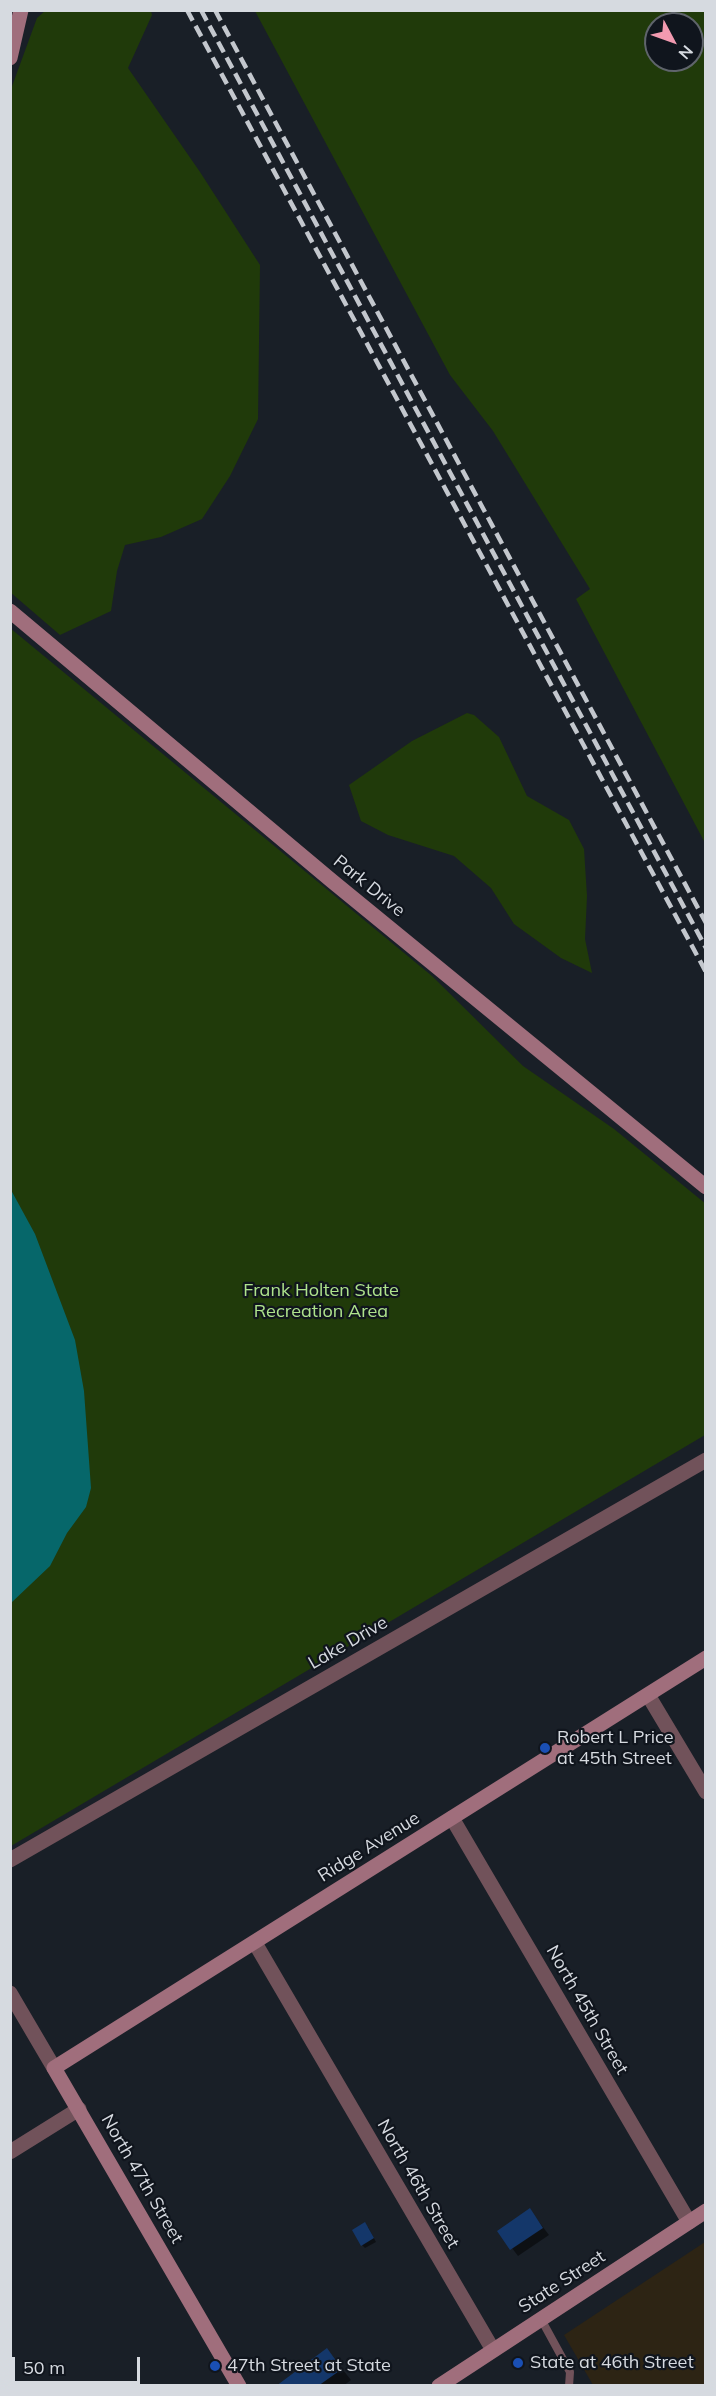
<!DOCTYPE html>
<html>
<head>
<meta charset="utf-8">
<style>
	body { margin:0 }
	#map { position:relative; width:716px; height:2396px; overflow:hidden; background:#191f27; font-family:Mulish,sans-serif }
	canvas { display:block }
	.frame { position:absolute; inset:0; border:12px solid #d6dae0; pointer-events:none }
	.north { position:absolute; left:644px; top:12px; width:60px; height:60px; box-sizing:border-box; background:#10151d; border:2px solid #5f646b; border-radius:50%; rotate:131deg; font-size:16px; font-weight:700; line-height:24px; text-align:center; color:#d6dae0 }
	.north::after { content:''; display:block; margin:auto; width:21px; height:27px; background:#f29ab0; clip-path:polygon(50% 0,100% 100%,50% 72%,0 100%) }
	.scale { position:absolute; left:12px; top:2357px; width:128px; height:27px; box-sizing:border-box; border:3px solid #d6dae0; border-top:0; padding-left:8px; font-size:18px; line-height:21px; white-space:nowrap; color:#d6dae0; -webkit-text-stroke:4px #10151d; paint-order:stroke }
</style>
</head>
<body>
<div id="map">
<canvas width="716" height="2396"></canvas>
<div class="frame"></div>
<div class="north">N</div>
<div class="scale">50 m</div>
</div>
<script>
const g = document.querySelector('canvas').getContext('2d');
g.lineJoin = 'round';
function paint(path, color) { g.fillStyle = color; g.fill(path, 'evenodd'); }
function strokePath(path, color, width, dash) { g.strokeStyle = color; g.lineWidth = width; g.lineCap = dash ? 'butt' : 'round'; g.setLineDash(dash || []); g.stroke(path); }
function label(font, color, halo, rows, align = 'center') {
  g.font = font + ' Mulish,sans-serif'; g.lineWidth = 4.5; g.setLineDash([]); g.textBaseline = 'middle'; g.strokeStyle = halo; g.fillStyle = color; for (const [text, x, y, turn = 0] of rows) {
    g.save(); g.translate(x, y); g.rotate((+turn || 0) * Math.PI / 180); g.textAlign = isNaN(turn) ? turn : align; if (halo) g.strokeText(text, 0, 0); g.fillText(text, 0, 0); g.restore();
  }
}
const industrial = new Path2D(`
	M 705,2242 L 705,2385 L 593,2385 L 564,2335 Z`);
const green = new Path2D(`
	M 46,10 L 151,11 L 152,15 L 128,68 L 200,172 L 260,265 L 258,419 L 230,476 L 202,519 L 161,537 L 125,545 L 117,571 L 111,611 L 60,635 L 10,592 L 11,89 L 37,18 Z
	M 255,11 L 705,11 L 705,843 L 576,599 L 590,589 L 493,431 L 450,375 ZM 656,24 L 692,24 L 692,60 L 656,60 Z
	M 10,628 L 432,976 L 523,1066 L 614,1129 L 706,1204 L 705,1435 L 11,1846 Z
	M 467,713 L 474,715 L 499,737 L 527,796 L 569,820 L 584,849 L 587,896 L 585,939 L 592,973 L 561,958 L 514,924 L 491,888 L 454,856 L 388,835 L 361,821 L 349,785 L 412,741 Z`);
const water = new Path2D(`
	M 11,1190 L 35,1234 L 75,1340 L 84,1391 L 91,1488 L 86,1507 L 67,1533 L 50,1566 L 11,1603 Z`);
const shadow = new Path2D(`
	M 530,2210 L 549,2235 L 518,2256 L 499,2231 Z
	M 368,2227 L 376,2242 L 365,2248 L 362,2245 Z
	M 327,2350 L 351,2380 L 343,2386 L 278,2386 Z`);
const building = new Path2D(`
	M 530,2208 L 543,2228 L 510,2250 L 497,2231 Z
	M 365,2222 L 374,2238 L 361,2246 L 352,2230 Z
	M 327,2348 L 342,2369 L 318,2386 L 276,2386 Z`);
const lane = new Path2D(`
	M 541,2319 L 570,2372 L 569,2386`);
const street = new Path2D(`
	M 648,1695 L 706,1792
	M 452,1818 L 689,2222
	M 10,1860 L 706,1460
	M 255,1943 L 493,2350
	M 10,1993 L 54,2068
	M 10,2152 L 79,2109`);
const secondary = new Path2D(`
	M 10,58 L 21,10
	M 10,611 L 332,881 L 706,1187
	M 239,2386 L 54,2068 L 706,1658
	M 439,2386 L 706,2211`);
const rail = new Path2D(`
	M 187,10 L 706,972
	M 201,10 L 706,948
	M 215,10 L 706,923`);
const markers = [
	[545,1748,6,"#1a4fb4"],
	[518,2363,6,"#1a4fb4"],
	[215,2366,6,"#1a4fb4"]
];
const streetNames = [
	["Park Drive",369,886,39],
	["Lake Drive",348,1643,-30],
	["Ridge Avenue",369,1847,-32],
	["North 45th Street",587,2010,60],
	["North 47th Street",142,2179,60],
	["North 46th Street",418,2184,60],
	["State Street",562,2282,-33]
];
const parkNames = [
	["Frank Holten State",321,1291],
	["Recreation Area",321,1312]
];
const poiNames = [
	["Robert L Price",557,1738],
	["at 45th Street",557,1759],
	["State at 46th Street",530,2363],
	["47th Street at State",227,2366]
];
paint(industrial, '#2d2414');
paint(green, '#203a0a');
paint(water, '#06676a');
paint(shadow, '#0007');
paint(building, '#14376a');
strokePath(lane, '#71525a', 8);
strokePath(street, '#71525a', 15);
strokePath(secondary, '#a06e7c', 15);
strokePath(rail, '#c3c7cd', 4.5, [12, 6]);
for (const [x, y, r, color] of markers) { const dot = new Path2D(); dot.arc(x, y, r, 0, 2 * Math.PI); g.fillStyle = color; g.fill(dot); strokePath(dot, '#10151d', 2); }
label('18px', '#d6dae0', '#10151d', streetNames);
label('18px', '#aee38c', '#10151d', parkNames);
label('18px', '#d6dae0', '#10151d', poiNames, 'left');
</script>
</body>
</html>
